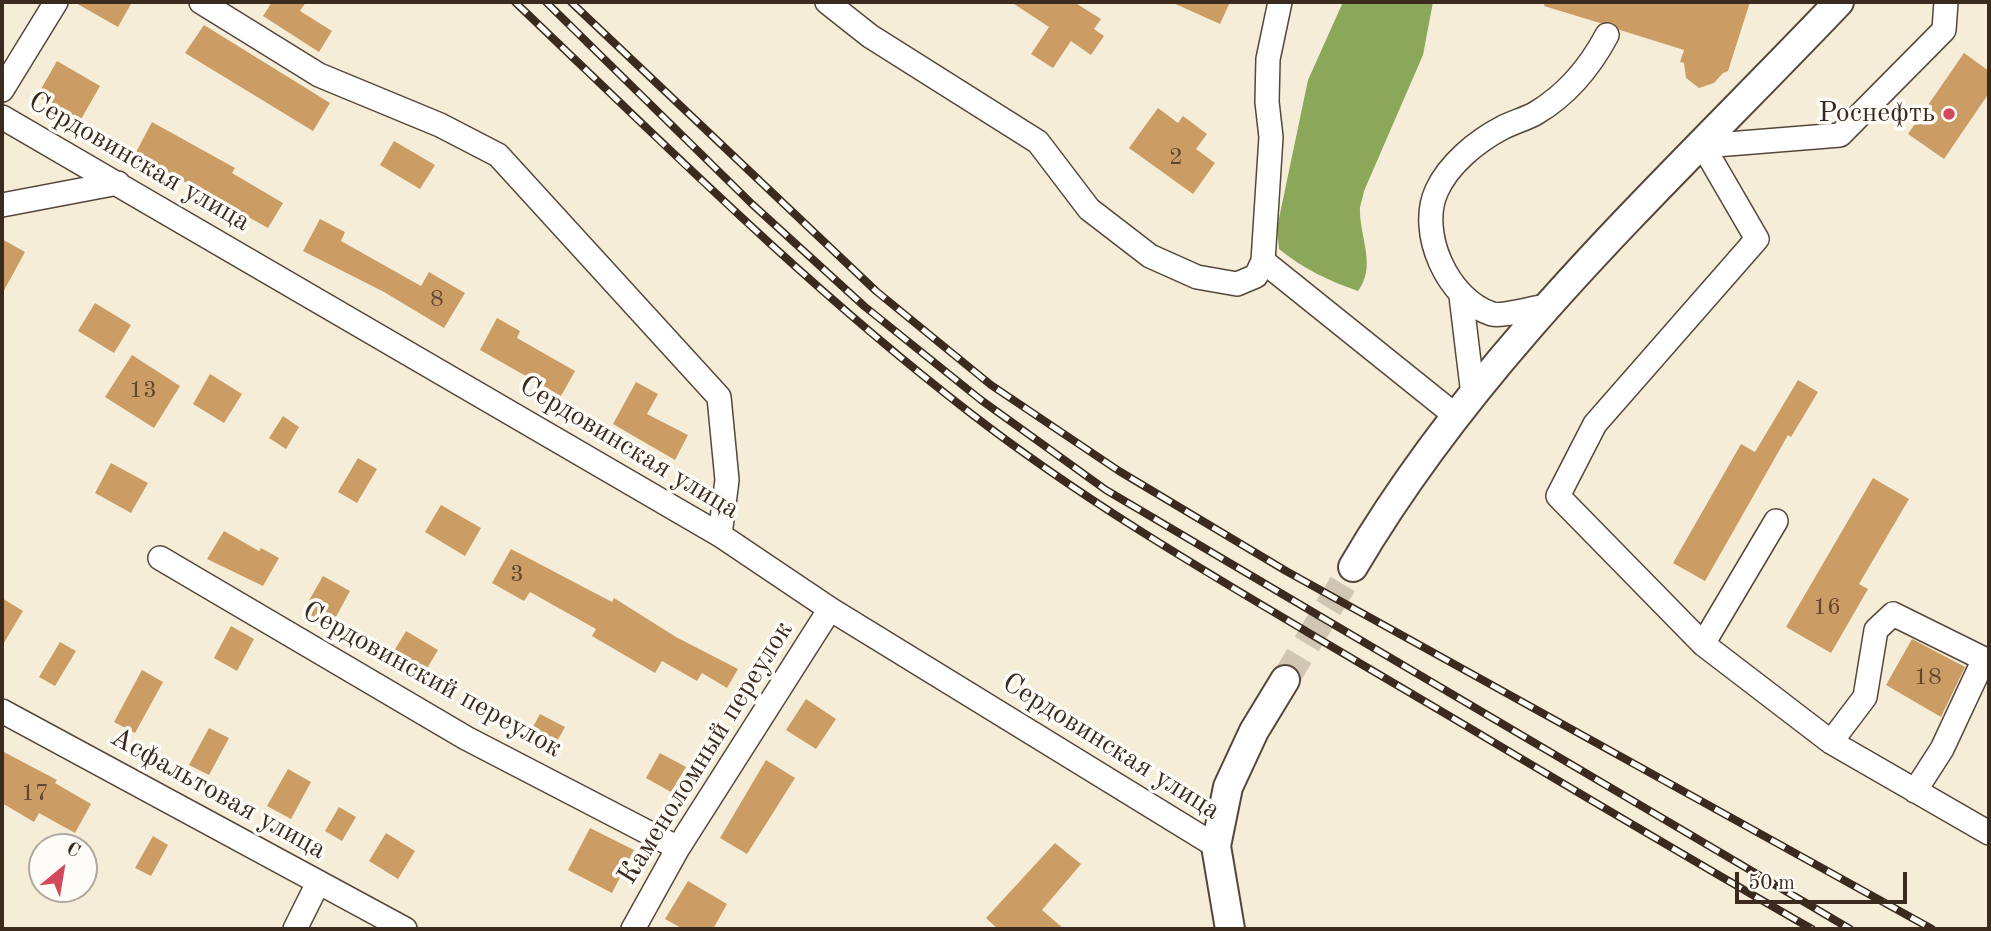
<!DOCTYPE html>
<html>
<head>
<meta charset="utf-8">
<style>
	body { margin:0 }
	#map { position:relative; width:1991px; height:931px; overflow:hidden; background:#f5edd8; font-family:"Old Standard TT",serif }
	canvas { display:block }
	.frame { position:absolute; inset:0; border:4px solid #3b2a1e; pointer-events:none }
	.north { position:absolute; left:28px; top:833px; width:70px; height:70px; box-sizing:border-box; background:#fdfcf7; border:2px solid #afa8a0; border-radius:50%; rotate:30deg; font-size:19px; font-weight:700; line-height:28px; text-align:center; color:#3b2a1e }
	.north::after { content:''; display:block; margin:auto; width:24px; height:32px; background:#d1495b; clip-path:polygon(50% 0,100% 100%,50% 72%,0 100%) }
	.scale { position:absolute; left:1735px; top:872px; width:172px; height:32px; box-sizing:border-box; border:4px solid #3b2a1e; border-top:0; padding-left:9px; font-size:21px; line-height:24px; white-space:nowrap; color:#3b2a1e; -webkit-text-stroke:5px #fdfcf7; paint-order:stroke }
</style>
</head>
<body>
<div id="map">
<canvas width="1991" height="931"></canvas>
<div class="frame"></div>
<div class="north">С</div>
<div class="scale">50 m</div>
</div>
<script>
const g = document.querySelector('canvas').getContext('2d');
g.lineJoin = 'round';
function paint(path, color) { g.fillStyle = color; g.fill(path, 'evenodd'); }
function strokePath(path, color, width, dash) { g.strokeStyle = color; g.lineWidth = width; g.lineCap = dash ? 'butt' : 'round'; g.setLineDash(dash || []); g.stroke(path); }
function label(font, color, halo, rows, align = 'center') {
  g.font = font + ' "Old Standard TT",serif'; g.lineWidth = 7; g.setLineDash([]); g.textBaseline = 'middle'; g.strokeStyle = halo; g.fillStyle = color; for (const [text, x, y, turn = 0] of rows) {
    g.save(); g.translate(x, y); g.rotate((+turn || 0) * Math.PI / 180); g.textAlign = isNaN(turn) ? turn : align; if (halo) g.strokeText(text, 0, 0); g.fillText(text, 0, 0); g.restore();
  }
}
const forest = new Path2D(`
	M 1343,2 L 1433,2 L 1423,55 L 1364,191 C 1363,198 1359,206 1360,213 C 1361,240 1376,267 1358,291 C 1329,281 1302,268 1279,249 L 1277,228 L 1308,80 Z`);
const building = new Path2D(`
	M 74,2 L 132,2 L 118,27 Z
	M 272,2 L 306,2 L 300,11 L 332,31 L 319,52 L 263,16 Z
	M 1011,2 L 1074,2 L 1101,19 L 1094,29 L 1104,36 L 1091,55 L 1071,41 L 1053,68 L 1031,54 L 1049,27 Z
	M 1171,2 L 1230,2 L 1220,24 Z
	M 1545,2 L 1750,2 L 1728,71 L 1723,73 L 1714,83 L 1699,88 L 1686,78 L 1684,63 L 1680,62 L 1684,50 L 1620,30 L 1613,23 L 1600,23 L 1544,6 Z
	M 204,25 L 330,103 L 313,131 L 185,53 Z
	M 1964,53 L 1989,71 L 1989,93 L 1944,159 L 1908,134 Z
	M 57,61 L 100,86 L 80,121 L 37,96 Z
	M 1158,108 L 1178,123 L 1183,116 L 1207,134 L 1196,149 L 1215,163 L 1193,194 L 1129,148 Z
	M 152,122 L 235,168 L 232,173 L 283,203 L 268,228 L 135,154 Z
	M 394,141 L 435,165 L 420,189 L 380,165 Z
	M 320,219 L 345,232 L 341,241 L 421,286 L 429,272 L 465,293 L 444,328 L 384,292 L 303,251 Z
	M 2,239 L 25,252 L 2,294 Z
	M 95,303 L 131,325 L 114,353 L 78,331 Z
	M 497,318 L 520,331 L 517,338 L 575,371 L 561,396 L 480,350 Z
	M 132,355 L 180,386 L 154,428 L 105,397 Z
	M 210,374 L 242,394 L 224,423 L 193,404 Z
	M 1798,380 L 1818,392 L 1791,437 L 1788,435 L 1705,581 L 1673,563 L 1741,444 L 1755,452 Z
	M 636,382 L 658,394 L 647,414 L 688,435 L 675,460 L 613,424 Z
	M 283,416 L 299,427 L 286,449 L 269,438 Z
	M 358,458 L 377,469 L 357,503 L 338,492 Z
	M 111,463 L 148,483 L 131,513 L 95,493 Z
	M 1873,478 L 1909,499 L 1859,584 L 1868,589 L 1831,653 L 1786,627 Z
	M 441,505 L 481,528 L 465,556 L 425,532 Z
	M 224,531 L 259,551 L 261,548 L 279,558 L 263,586 L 207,559 Z
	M 511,549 L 612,602 L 614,598 L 676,637 L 738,669 L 727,688 L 702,673 L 697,681 L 662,661 L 655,673 L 592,636 L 596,629 L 530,592 L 524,601 L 492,583 Z
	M 323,576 L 350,591 L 331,626 L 303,611 Z
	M 2,598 L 23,611 L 2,646 Z
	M 231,626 L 254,639 L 237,671 L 214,658 Z
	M 406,631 L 438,650 L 423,675 L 391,656 Z
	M 1912,639 L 1965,667 L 1941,717 L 1886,685 Z
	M 60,642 L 76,651 L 55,686 L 39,677 Z
	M 142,670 L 163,682 L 135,733 L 114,722 Z
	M 806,699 L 836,719 L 816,749 L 786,730 Z
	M 540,714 L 565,727 L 551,752 L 527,738 Z
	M 209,728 L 229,738 L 209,775 L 189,765 Z
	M 2,751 L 57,780 L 55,783 L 91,804 L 75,833 L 39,813 L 34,822 L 2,803 Z
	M 660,753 L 686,767 L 671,792 L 646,778 Z
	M 766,760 L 795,778 L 747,854 L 720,838 Z
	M 288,769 L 311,782 L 291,819 L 267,806 Z
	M 339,807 L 356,817 L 342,841 L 325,831 Z
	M 590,828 L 634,850 L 612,893 L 568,870 Z
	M 386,833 L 415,851 L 398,879 L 369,861 Z
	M 153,836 L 168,845 L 151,876 L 135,868 Z
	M 1055,843 L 1081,864 L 1042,910 L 1064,929 L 998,929 L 986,918 Z
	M 688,881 L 727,904 L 713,929 L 683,929 L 665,919 Z`);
const majorTunnel = new Path2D(`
	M 1285,680 L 1353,567`);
const minor = new Path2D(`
	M 201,2 L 319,75 L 440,125 L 498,155 L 719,397 L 727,480 L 720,535
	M 827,2 L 870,36 L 1038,142 L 1089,209 L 1150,256 L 1197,277 L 1237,284 L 1256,276 L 1263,261 L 1271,137 L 1267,102 L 1268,59 L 1280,2
	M 1946,2 L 1944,30 L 1840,135 L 1703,146 L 1757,239 L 1595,424 L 1558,496 L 1703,644 L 1831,742 L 1989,833
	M 2,90 L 56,2
	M 2,117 L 720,535 L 830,609 L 1216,846
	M 2,205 L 118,183
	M 1263,261 L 1456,416
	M 1461,296 L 1473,395
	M 1550,305 C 1537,307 1503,317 1492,314 C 1448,300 1417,232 1437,190 C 1449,164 1477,141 1502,128 C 1513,122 1526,119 1536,113 C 1568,94 1590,67 1607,35
	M 160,558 L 466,738 L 678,848
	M 1703,644 L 1776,521
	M 2,711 L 405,929
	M 1831,742 L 1865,697 L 1876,630 L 1893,614 L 1984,659 L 1942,749 L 1915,791
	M 295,929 L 318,883
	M 633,929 L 678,848 L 830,609`);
const major = new Path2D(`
	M 1353,567 C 1479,352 1669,181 1839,2
	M 1230,929 L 1216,846 L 1228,787 L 1254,731 L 1285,680`);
const rail = new Path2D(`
	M 515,2 C 663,143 807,287 969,412 C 1094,509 1232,587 1368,668 C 1516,755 1663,844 1812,929
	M 546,2 L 752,204 L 864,306 L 981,400 L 1106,490 L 1850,929
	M 571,2 L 876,291 L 991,385 L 1119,471 L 1286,571 L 1932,929`);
const markers = [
	[1949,114,7,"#d1495b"]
];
const numberNames = [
	["2",1176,158],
	["8",437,300],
	["13",143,391],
	["3",517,575],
	["16",1827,608],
	["18",1928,678],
	["17",35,794]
];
const poiNames = [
	["Роснефть",1935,114]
];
const streetNames = [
	["Сердовинская улица",139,162,30],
	["Сердовинская улица",629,448,31],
	["Сердовинский переулок",432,680,29],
	["Сердовинская улица",1111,747,32],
	["Каменоломный переулок",706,753,-58],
	["Асфальтовая улица",218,794,29]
];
paint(forest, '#8aa75a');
paint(building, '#cb9d65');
strokePath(majorTunnel, '#d0c6b3', 28, [28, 14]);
strokePath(minor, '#57473a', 26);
strokePath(major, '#57473a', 32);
strokePath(minor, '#fff', 23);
strokePath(major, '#fff', 28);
strokePath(rail, '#3b2a1e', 8);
strokePath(rail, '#fdfcf7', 5, [16]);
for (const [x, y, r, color] of markers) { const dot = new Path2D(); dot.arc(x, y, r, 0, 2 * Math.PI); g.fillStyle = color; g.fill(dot); strokePath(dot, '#fdfcf7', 2.5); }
label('24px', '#5f4730', null, numberNames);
label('28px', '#3b2a1e', '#fdfcf7', poiNames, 'right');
label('28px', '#3b2a1e', '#fdfcf7', streetNames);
</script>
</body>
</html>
